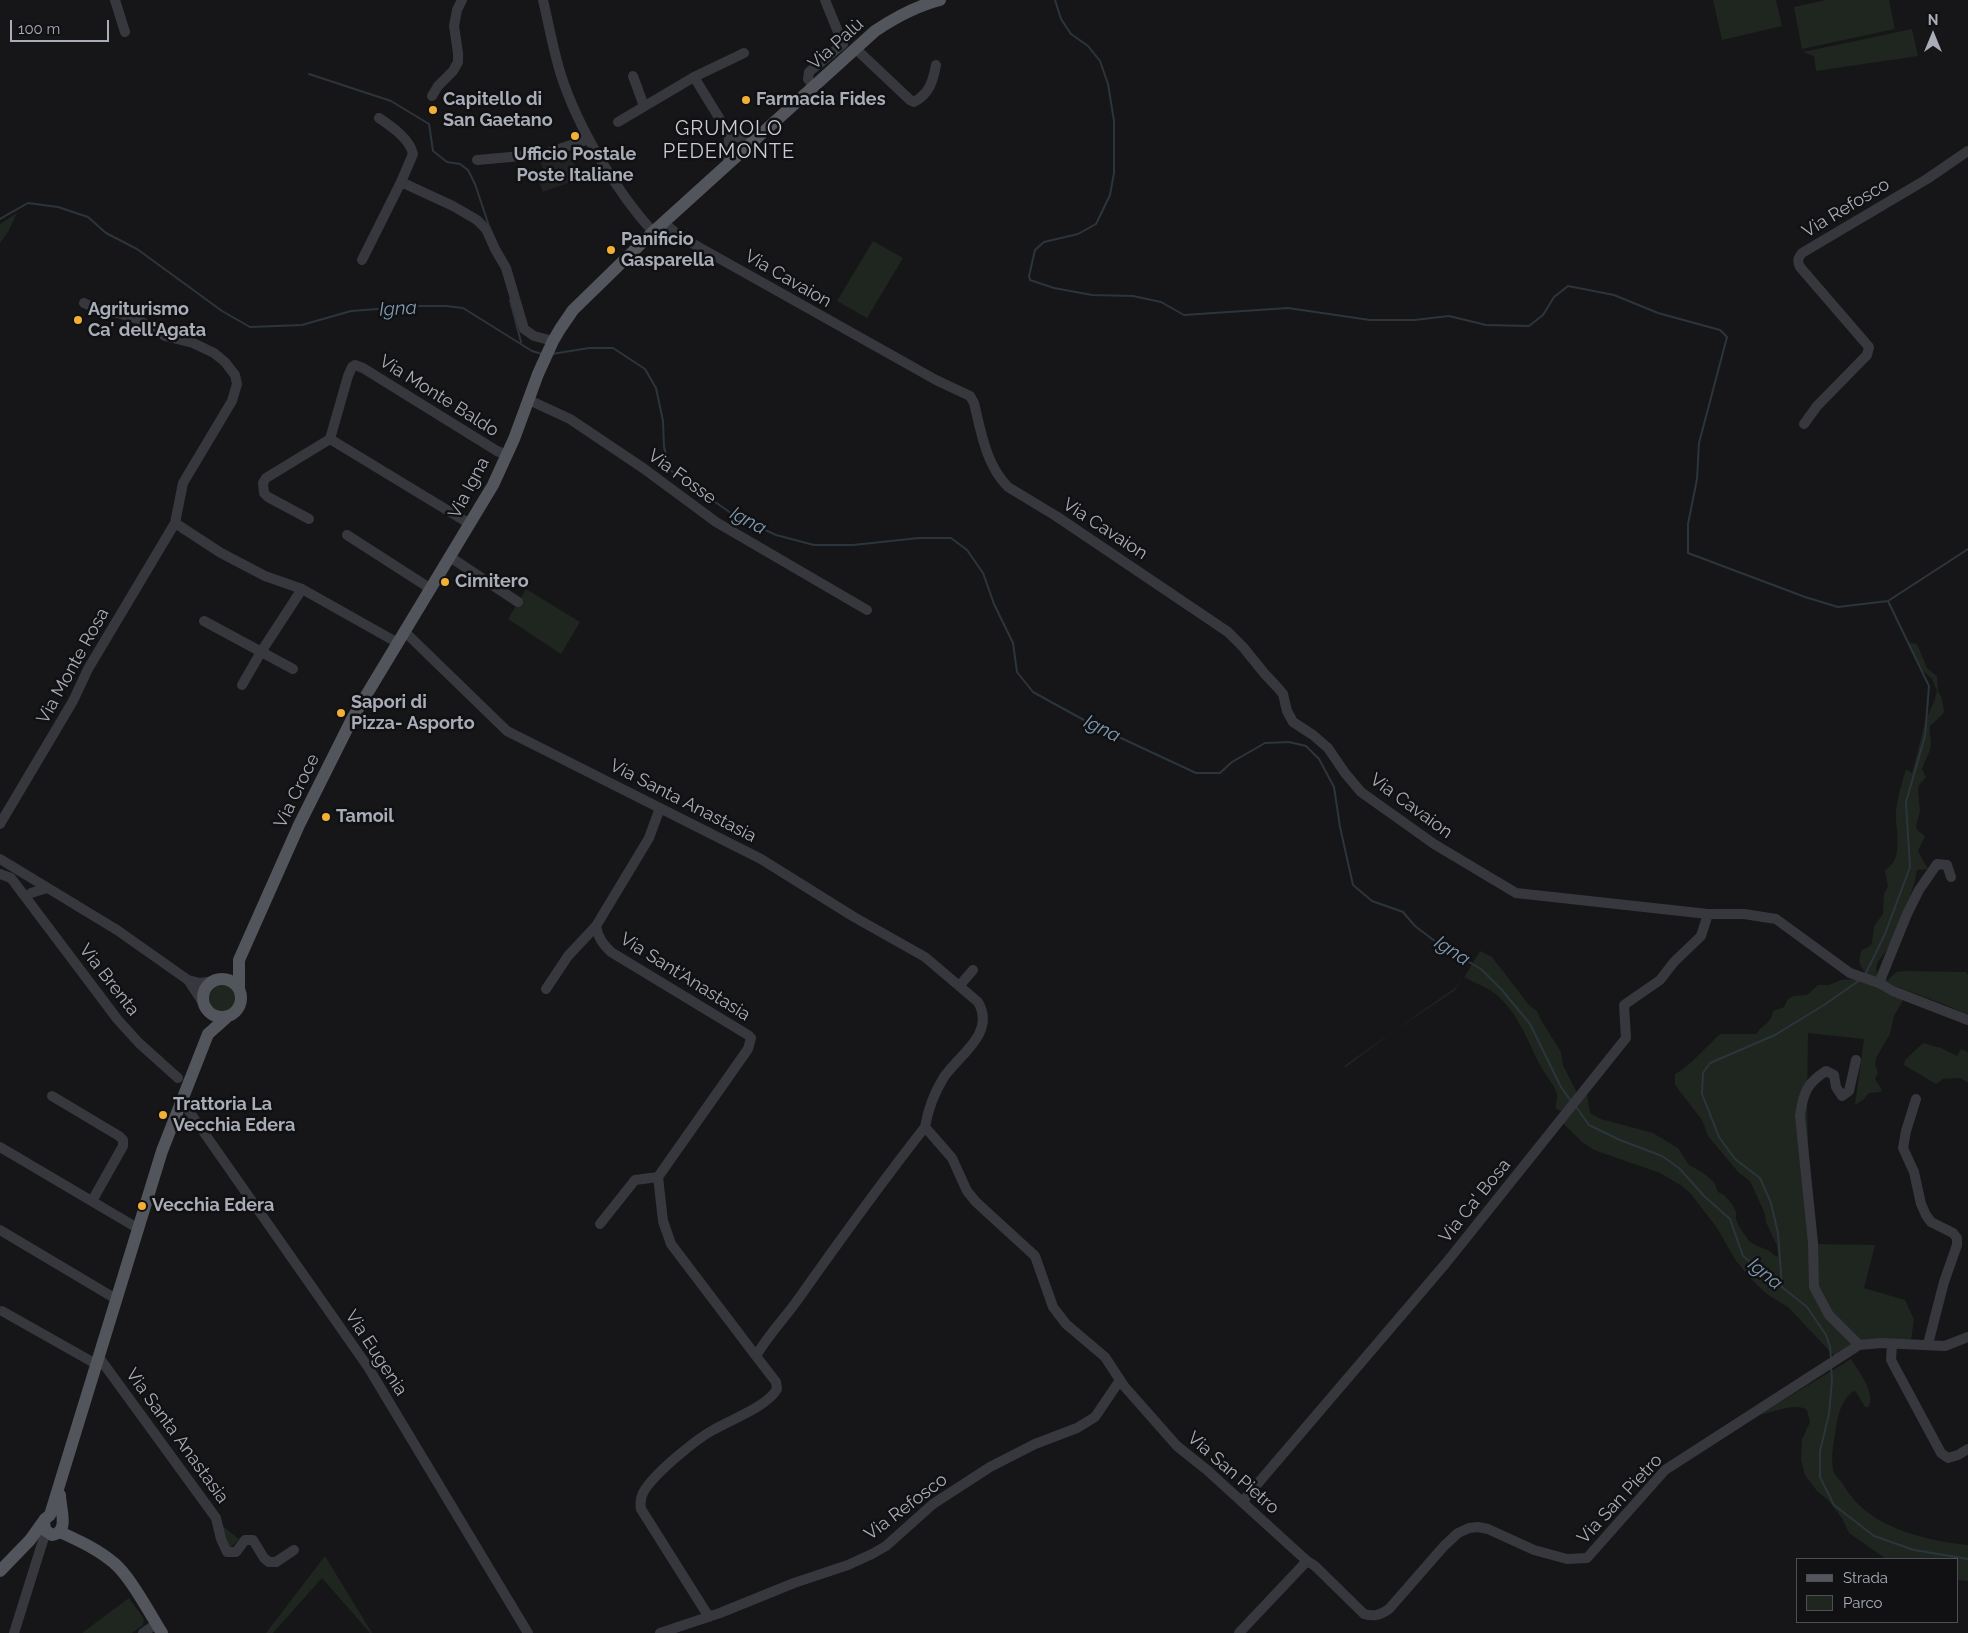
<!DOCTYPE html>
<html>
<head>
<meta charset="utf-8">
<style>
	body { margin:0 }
	#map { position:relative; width:1968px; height:1633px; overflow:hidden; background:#161618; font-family:Raleway,sans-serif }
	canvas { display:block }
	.legend { position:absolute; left:1796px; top:1558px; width:162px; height:65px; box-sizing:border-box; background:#111113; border:1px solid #4d4f55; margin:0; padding:6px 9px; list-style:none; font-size:15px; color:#a8adb8 }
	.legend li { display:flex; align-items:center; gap:10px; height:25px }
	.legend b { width:25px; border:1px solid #4d4f55 }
	.north { position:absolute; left:1908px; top:10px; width:50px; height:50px; -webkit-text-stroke:4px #111113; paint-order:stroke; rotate:0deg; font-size:14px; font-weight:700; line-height:20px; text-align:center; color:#a8adb8 }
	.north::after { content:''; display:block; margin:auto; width:18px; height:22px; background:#a8adb8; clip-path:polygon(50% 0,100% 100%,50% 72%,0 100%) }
	.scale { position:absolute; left:10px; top:20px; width:99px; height:22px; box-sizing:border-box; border:2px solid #a8adb8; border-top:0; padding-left:6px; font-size:15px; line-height:18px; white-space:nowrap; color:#a8adb8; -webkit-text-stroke:4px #111113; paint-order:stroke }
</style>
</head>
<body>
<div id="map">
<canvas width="1968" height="1633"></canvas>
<ul class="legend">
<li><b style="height:6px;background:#53555c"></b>Strada</li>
<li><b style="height:14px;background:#1e261f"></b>Parco</li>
</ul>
<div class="north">N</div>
<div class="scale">100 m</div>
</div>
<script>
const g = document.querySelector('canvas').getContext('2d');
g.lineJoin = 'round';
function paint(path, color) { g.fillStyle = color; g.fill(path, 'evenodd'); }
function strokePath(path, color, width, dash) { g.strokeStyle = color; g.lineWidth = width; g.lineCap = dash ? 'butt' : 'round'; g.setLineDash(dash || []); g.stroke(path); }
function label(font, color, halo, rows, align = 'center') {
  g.font = font + ' Raleway,sans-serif'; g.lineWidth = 5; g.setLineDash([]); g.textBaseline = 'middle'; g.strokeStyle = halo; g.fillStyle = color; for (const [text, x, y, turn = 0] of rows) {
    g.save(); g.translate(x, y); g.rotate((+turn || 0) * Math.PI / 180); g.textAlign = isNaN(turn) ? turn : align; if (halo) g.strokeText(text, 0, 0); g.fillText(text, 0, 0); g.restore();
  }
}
const built = new Path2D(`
	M 570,152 L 579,179 L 543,192 L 537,177 L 542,175 L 541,172 L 544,171 L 540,162 Z`);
const green = new Path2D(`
	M 1713,0 L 1776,0 L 1782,26 L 1722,40 Z
	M 1826,0 L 1889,0 L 1895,29 L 1802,49 L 1794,7 Z
	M 1912,29 L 1918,56 L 1816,71 L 1814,56 L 1803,52 Z
	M 17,213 L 8,232 L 0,243 L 0,224 Z
	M 873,241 L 903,258 L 867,318 L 837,301 Z
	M 526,589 L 580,622 L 561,654 L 508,619 Z
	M 1907,642 L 1917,644 L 1927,668 L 1937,676 L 1938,691 L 1941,696 L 1944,710 L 1943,714 L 1930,726 C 1929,732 1931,738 1931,744 C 1930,753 1925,760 1922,769 L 1926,777 L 1919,785 L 1918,789 L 1920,811 L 1916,826 L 1917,830 L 1925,836 L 1918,851 L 1928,869 L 1917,870 C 1912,895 1902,922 1890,945 C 1884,956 1872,963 1878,976 L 1888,980 L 1896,972 L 1905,971 L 1966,972 L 1968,975 L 1968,1015 L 1946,1005 L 1866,975 C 1862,966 1856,964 1862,950 L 1869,947 L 1872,943 L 1874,926 L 1883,914 L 1884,894 L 1888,886 L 1885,871 C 1888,867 1893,865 1895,859 C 1901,843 1895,828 1896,812 C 1897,798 1902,783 1906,769 L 1912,773 L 1926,719 L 1934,702 L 1937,691 L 1932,679 L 1921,669 Z
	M 1480,951 L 1492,957 L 1529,1005 L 1537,1011 L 1541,1020 L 1561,1052 L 1563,1065 L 1578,1095 L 1564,1112 L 1556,1109 C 1555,1103 1558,1098 1557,1094 C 1554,1084 1546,1076 1541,1067 C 1528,1042 1519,1015 1498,996 C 1488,987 1476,984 1464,977 L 1454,991 L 1394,1031 L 1346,1067 L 1344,1066 L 1455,988 L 1465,976 Z
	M 1858,979 L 1905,997 L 1894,1016 L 1890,1034 L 1876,1058 L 1875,1064 L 1878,1073 L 1875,1079 L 1882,1090 L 1880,1092 L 1869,1093 L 1863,1100 L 1855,1105 L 1864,1039 L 1808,1033 L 1807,1102 L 1811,1244 L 1875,1245 L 1864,1288 L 1905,1300 L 1914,1319 L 1911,1341 L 1877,1341 L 1838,1360 L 1789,1308 L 1767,1294 L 1756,1284 L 1736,1261 L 1717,1228 L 1691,1194 L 1682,1186 L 1660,1173 L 1594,1150 L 1582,1142 L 1563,1123 L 1587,1093 L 1590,1113 L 1601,1119 L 1653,1133 L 1678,1148 L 1689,1165 L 1702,1172 L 1714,1182 L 1718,1192 L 1724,1195 L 1732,1204 L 1736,1212 L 1736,1219 L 1740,1228 L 1749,1241 L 1757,1246 L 1768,1250 L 1777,1257 L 1778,1256 L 1777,1246 L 1766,1222 L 1765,1214 L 1750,1181 L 1738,1172 L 1708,1136 L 1702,1120 L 1675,1085 L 1675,1074 C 1688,1067 1698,1055 1709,1045 C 1714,1041 1715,1037 1721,1034 L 1756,1034 C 1762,1025 1772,1023 1773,1011 L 1784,1007 L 1788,999 L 1793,996 L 1807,995 L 1818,985 L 1829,985 L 1841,980 Z
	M207 999a15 15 0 1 1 30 0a15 15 0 1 1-30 0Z
	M 1923,1043 L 1941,1048 L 1957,1056 L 1961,1049 L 1968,1052 L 1968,1083 L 1961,1078 L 1943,1079 L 1936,1084 L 1904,1065 L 1905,1060 Z
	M 1851,1359 C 1859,1372 1875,1391 1869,1407 L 1865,1407 L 1856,1392 L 1853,1391 C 1840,1402 1837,1418 1835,1435 C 1833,1445 1831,1458 1833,1469 C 1834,1476 1840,1479 1843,1484 C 1866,1527 1923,1540 1968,1545 L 1968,1581 L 1957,1580 L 1957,1559 L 1886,1559 L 1849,1533 L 1842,1518 L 1828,1500 L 1817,1491 L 1805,1475 L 1801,1460 L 1802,1439 L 1810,1422 L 1807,1410 C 1796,1402 1772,1413 1759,1415 Z
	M 220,1524 L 239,1539 L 231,1547 L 226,1546 Z
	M 325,1556 L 372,1633 L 370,1633 L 322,1578 L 273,1633 L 266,1633 Z
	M 129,1598 L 144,1619 L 143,1625 L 132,1633 L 82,1633 Z`);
const stream = new Path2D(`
	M 1055,0 L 1061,19 L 1071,34 L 1088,46 L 1100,61 L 1108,84 L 1114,121 L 1114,173 L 1110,195 L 1096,224 L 1078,234 L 1044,242 L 1035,250 L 1029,276 L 1030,280 L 1054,288 L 1092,295 L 1133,296 L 1161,302 L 1184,315 L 1288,308 L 1370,320 L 1414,320 L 1449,316 L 1486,325 L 1529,326 L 1543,315 L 1554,297 L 1568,286 L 1614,295 L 1658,313 L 1720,330 L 1727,337 L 1699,443 L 1697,479 L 1688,524 L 1688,553 L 1805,597 L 1838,607 L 1888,601 L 1968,549
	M 309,74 L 391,101 L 429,124 L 433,151 L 447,162 L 460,164 L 468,170 L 475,184 L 489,226
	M 0,219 L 28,203 L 58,207 L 88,217 L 106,233 L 137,249 L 222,311 L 250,327 L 302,325 L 351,311 L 418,306 L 446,306 L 463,308 L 532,351 L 542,354
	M 510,300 L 521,342
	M 552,354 L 589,348 L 613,348 L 645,369 L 656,388 L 663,421 L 664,447 L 670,470 L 735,516 L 776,535 L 814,545 L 853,545 L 919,538 L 951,538 L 967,550 L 983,573 L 994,604 L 1013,643 L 1017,672 L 1033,692 L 1093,725 L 1196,773 L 1220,773 L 1232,762 L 1265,743 L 1289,742 L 1306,746 L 1319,759 L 1334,787 L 1340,827 L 1353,885 L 1372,901 L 1403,912 L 1415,926 L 1440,945 L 1481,969 L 1502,990 L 1530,1024 L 1561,1087 L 1571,1101
	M 1865,975 L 1885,934 L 1910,867 L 1906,802 L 1925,736 L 1929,686 L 1888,601
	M 1576,1107 L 1589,1125 L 1620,1140 L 1662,1156 L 1679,1168 L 1704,1196 L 1730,1219 L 1743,1256 L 1807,1307 L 1826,1335 L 1830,1347 L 1831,1358
	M 1782,1287 L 1778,1233 L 1771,1203 L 1760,1178 L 1735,1159 L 1719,1137 L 1702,1094 L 1703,1073 L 1710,1063 L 1775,1035 L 1824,1005 L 1860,980
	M 1831,1367 L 1832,1380 L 1829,1414 L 1820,1451 L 1820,1477 L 1834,1505 L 1874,1536 L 1914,1550 L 1968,1559`);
const minor = new Path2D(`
	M 115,0 L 125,32
	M 543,0 C 549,25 553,50 561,75 C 578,128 616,191 653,232
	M 856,49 L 910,100 L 914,102 C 930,93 933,81 936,65
	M 633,76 L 644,106
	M 694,77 L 744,53
	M 814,87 L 808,79 L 809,72 L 843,44 L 825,0
	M 432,96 L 438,86 L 453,71 L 458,62 L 458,53 L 454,26 L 457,10 L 462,0
	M 618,122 L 694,77 L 729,134 L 728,163
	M 729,134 L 736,137 L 754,140
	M 477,160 L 544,154 L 589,139
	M 401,182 L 453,206 L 477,220 L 486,229 L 495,249 L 506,268 L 524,329 L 534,336 L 553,341
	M 664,223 L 681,237 L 797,302 L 936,380 L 970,396 L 974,403 C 981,432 986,465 1008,487 L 1056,516 L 1228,632 L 1243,647 L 1264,673 L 1278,688 L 1283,694 L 1287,711 L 1293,722 L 1313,735 L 1328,748 L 1345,773 L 1361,792 L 1434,844 L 1516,893 L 1708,914 L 1744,914 L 1776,919 L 1850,973 L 1879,983 L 1893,991 L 1968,1020
	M 362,260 L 401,182 L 413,154 C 410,139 391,126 379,118
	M 529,400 L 570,419 L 643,468 L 716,522 L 867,610
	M 1804,424 L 1817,406 L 1867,355 L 1869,347 L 1800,267 C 1797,261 1798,258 1802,253 L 1927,179 L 1968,151
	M 330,439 L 470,524
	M 309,519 L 268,497 L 264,493 L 263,483 L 266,478 L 330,439 L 348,376 L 352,367 L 355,365 L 363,368 L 497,451 L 507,455
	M 175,523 L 221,553 L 265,576 L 302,589 L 398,643
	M 347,535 L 431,589
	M 450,557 L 518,602
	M 204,621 L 293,669
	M 405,632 L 507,731 L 761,859 L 854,917 L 925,957 L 978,1002 C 996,1033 960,1054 944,1077 C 934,1093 928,1109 925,1127 L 952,1158 L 967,1191 L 976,1202 L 1035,1256 L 1053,1307 L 1066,1324 L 1105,1357 L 1124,1386 L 1177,1446 L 1207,1470 L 1307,1561 L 1315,1566 L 1364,1614 C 1374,1617 1380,1615 1389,1609 L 1444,1546 L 1458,1533 L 1469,1528 L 1478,1527 L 1488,1529 L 1534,1550 L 1567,1559 L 1587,1558 L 1665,1470 L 1859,1345 L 1881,1343 L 1945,1346 L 1968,1337
	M 242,685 L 261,652 L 302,589
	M 0,824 L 73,701 L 88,669 L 175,523 L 183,483 L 232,401 L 237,384 L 235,375 L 225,362 L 214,353 L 193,343 L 165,336 L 137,319 L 118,313 L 102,311 L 84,303
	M 0,859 L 117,930 L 188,980 L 200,983 L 214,981
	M 0,874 L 11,878 L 118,1020 L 139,1043 L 178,1078
	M 31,893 L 47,888
	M 596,926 C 598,938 603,944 611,952 L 748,1035 L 751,1038 L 748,1049 L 658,1177 L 663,1221 L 671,1244 L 756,1356
	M 188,980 L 204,1004
	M 1879,983 L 1907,914 L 1919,890 L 1937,864 L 1947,865 L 1951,877
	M 960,985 L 973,970
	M 546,989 L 568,956 L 596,926 L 649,838 L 660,808
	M 1856,1060 L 1849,1091 L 1842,1096 L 1836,1087 L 1834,1075 L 1826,1071 C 1807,1083 1803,1093 1800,1116 L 1813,1243 L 1814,1287 L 1829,1315 L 1859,1345
	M 52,1096 L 119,1136 L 123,1140 L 123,1146 L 92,1201
	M 1916,1099 L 1906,1131 L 1903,1148 L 1914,1172 L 1921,1204 L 1926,1215 L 1931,1222 L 1953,1233 L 1957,1238 L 1957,1245 L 1944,1282 L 1928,1344
	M 180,1102 L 184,1104 L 368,1367 L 528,1633
	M 0,1147 L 139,1229
	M 600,1224 L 635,1180 L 658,1177
	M 0,1230 L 116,1299
	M 2,1311 L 96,1364
	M 1892,1344 L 1891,1360 L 1941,1453 L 1948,1458 L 1958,1455 L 1968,1449
	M 98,1356 L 216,1518 L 221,1539 L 227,1552 L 236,1552 L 245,1540 L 253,1540 L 264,1558 L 269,1562 L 276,1562 L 294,1550
	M 1242,1502 L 1446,1263 L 1626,1038 L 1624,1005 L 1660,980 L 1674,962 L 1701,936 L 1708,914
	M 709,1617 L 641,1509 C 640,1503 641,1496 644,1491 C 655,1473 695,1440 713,1430 C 730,1420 768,1406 777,1389 L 776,1382 L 756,1356 C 768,1335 785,1318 799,1298 C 840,1240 881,1183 925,1127
	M 14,1633 L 46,1531
	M 143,1633 L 156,1624
	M 660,1633 L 720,1613 L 794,1583 L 848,1565 L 872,1554 L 886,1546 L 933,1504 L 990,1467 L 1035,1444 L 1077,1428 L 1095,1417 L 1120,1380
	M 1239,1633 L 1307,1561`);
const major = new Path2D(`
	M203 998a19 19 0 1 1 38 0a19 19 0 1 1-38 0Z
	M 239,989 L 239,960 L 299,825 L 353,717 L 493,485 L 514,439 L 538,374 L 553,341 L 560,329 L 573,310 L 653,232 L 875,31 C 896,17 916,6 940,0
	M 44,1521 L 45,1530 L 52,1535 C 70,1533 60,1508 60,1495
	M 60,1532 C 79,1541 98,1549 114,1563 C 130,1576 150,1614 162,1633
	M 0,1571 L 30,1540 L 45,1519 L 50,1515 L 162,1151 L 208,1034 L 226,1018`);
const markers = [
	[746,100,5,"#f2b134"],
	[433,110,5,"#f2b134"],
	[575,136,5,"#f2b134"],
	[611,250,5,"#f2b134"],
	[78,320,5,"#f2b134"],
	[445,582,5,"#f2b134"],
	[341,713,5,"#f2b134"],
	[326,817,5,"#f2b134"],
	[163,1115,5,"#f2b134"],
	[142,1206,5,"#f2b134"]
];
const streetNames = [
	["Via Palù",836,44,-42],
	["Via Refosco",1846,208,-31],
	["Via Cavaion",788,279,30],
	["Via Monte Baldo",439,396,32],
	["Via Fosse",682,477,36],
	["Via Igna",469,488,-62],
	["Via Cavaion",1105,529,33],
	["Via Monte Rosa",73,666,-61],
	["Via Croce",297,791,-64],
	["Via Santa Anastasia",683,801,27],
	["Via Cavaion",1411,806,36],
	["Via Sant'Anastasia",685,977,32],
	["Via Brenta",109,980,52],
	["Via Ca' Bosa",1475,1201,-51],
	["Via Eugenia",376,1353,57],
	["Via Santa Anastasia",177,1436,54],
	["Via San Pietro",1233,1473,41],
	["Via San Pietro",1620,1499,-47],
	["Via Refosco",906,1507,-37]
];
const poiNames = [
	["Capitello di",443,100],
	["San Gaetano",443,121],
	["Farmacia Fides",756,100],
	["Ufficio Postale",575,155,"center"],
	["Poste Italiane",575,176,"center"],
	["Panificio",621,240],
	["Gasparella",621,261],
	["Agriturismo",88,310],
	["Ca' dell'Agata",88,331],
	["Cimitero",455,582],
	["Sapori di",351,703],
	["Pizza- Asporto",351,724],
	["Tamoil",336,817],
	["Trattoria La",173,1105],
	["Vecchia Edera",173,1126],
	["Vecchia Edera",152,1206]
];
const waterNames = [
	["Igna",398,309,-3],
	["Igna",748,521,28],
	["Igna",1102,729,26],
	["Igna",1452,951,33],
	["Igna",1765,1274,39]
];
const quarterNames = [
	["GRUMOLO",729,129],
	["PEDEMONTE",729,152]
];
paint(built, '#222225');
paint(green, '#1e261f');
strokePath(stream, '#2c353c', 2);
strokePath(minor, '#37383d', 10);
strokePath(major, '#53555c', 12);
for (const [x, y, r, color] of markers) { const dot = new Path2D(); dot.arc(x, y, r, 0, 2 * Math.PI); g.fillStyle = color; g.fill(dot); strokePath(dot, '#111113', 2); }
label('18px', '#a8adb8', '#111113', streetNames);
label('bold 18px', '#a8adb8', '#111113', poiNames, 'left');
label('italic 19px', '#7f9bb3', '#111113', waterNames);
g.letterSpacing = '1px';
label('20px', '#c9ccd4', '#111113', quarterNames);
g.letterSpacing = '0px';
</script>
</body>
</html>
